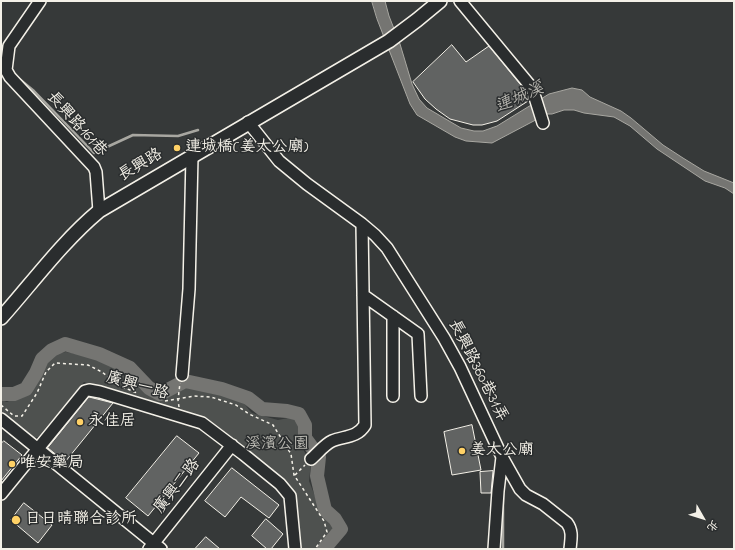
<!DOCTYPE html>
<html>
<head>
<meta charset="utf-8">
<style>
	body { margin:0 }
	#map { position:relative; width:735px; height:550px; overflow:hidden; background:#363939; font-family:"Indie Flower","LXGW WenKai TC",sans-serif }
	canvas { display:block }
	.frame { position:absolute; inset:0; border:2px solid #f4f1e8; pointer-events:none }
	.north { position:absolute; left:683px; top:498px; width:40px; height:40px; -webkit-text-stroke:3px #2a2d2e; paint-order:stroke; rotate:129deg; font-size:11px; font-weight:700; line-height:16px; text-align:center; color:#f4f1e8 }
	.north::after { content:''; display:block; margin:auto; width:14px; height:18px; background:#f4f1e8; clip-path:polygon(50% 0,100% 100%,50% 72%,0 100%) }
</style>
</head>
<body>
<div id="map">
<canvas width="735" height="550"></canvas>
<div class="frame"></div>
<div class="north">北</div>
</div>
<script>
const g = document.querySelector('canvas').getContext('2d');
g.lineJoin = 'round';
function paint(path, color) { g.fillStyle = color; g.fill(path, 'evenodd'); }
function strokePath(path, color, width, dash) { g.strokeStyle = color; g.lineWidth = width; g.lineCap = dash ? 'butt' : 'round'; g.setLineDash(dash || []); g.stroke(path); }
function label(font, color, halo, rows, align = 'center') {
  g.font = font + ' "Indie Flower","LXGW WenKai TC",sans-serif'; g.lineWidth = 3; g.setLineDash([]); g.textBaseline = 'middle'; g.strokeStyle = halo; g.fillStyle = color; for (const [text, x, y, turn = 0] of rows) {
    g.save(); g.translate(x, y); g.rotate((+turn || 0) * Math.PI / 180); g.textAlign = isNaN(turn) ? turn : align; if (halo) g.strokeText(text, 0, 0); g.fillText(text, 0, 0); g.restore();
  }
}
const green = new Path2D(`
	M 66,352 L 88,356 L 108,364 L 149,394 L 158,398 L 165,396 L 175,389 L 191,387 L 210,393 L 238,397 C 244,400 246,408 252,413 L 278,420 L 293,417 L 297,420 L 304,451 L 311,463 L 309,481 L 320,509 L 326,517 L 337,526 L 335,529 L 320,549 L 301,549 L 296,498 L 293,492 L 205,420 L 84,382 L 38,437 L 32,438 L 1,413 L 1,400 L 7,402 C 15,398 26,395 32,388 C 47,370 34,355 66,352 Z`);
const water = new Path2D(`
	M 372,1 L 385,1 L 389,16 L 400,44 L 412,84 L 419,99 L 427,108 L 461,128 L 474,131 L 483,131 L 497,126 L 549,94 L 572,88 L 582,90 L 590,97 L 621,111 L 631,118 L 663,145 L 683,158 L 704,171 L 734,183 L 734,194 L 725,188 L 705,181 L 657,149 L 630,126 L 614,117 L 584,113 L 574,110 L 564,110 L 552,114 L 547,114 L 492,143 L 466,141 L 455,137 L 417,115 L 410,104 L 377,19 Z`);
const stream = new Path2D(`
	M 17,77 L 34,91 L 94,153 L 133,135 L 178,136 L 198,130
	M 503,549 L 503,494`);
const river = new Path2D(`
	M 1,394 L 14,394 L 26,389 L 36,373 L 42,359 L 52,350 L 65,344 L 99,354 L 130,368 L 149,388 L 160,394 L 185,381 L 222,389 L 248,398 L 262,409 L 287,411 L 299,414 L 305,425 L 305,438 L 319,457 L 317,476 L 325,510 L 335,519 L 341,529 L 324,549`);
const building = new Path2D(`
	M 452,45 L 466,62 L 489,46 L 525,90 L 522,93 L 528,101 L 497,121 L 482,125 L 473,125 L 450,119 L 436,109 L 425,99 L 413,82 Z
	M 89,397 L 113,403 L 65,462 L 48,448 Z
	M 472,425 L 481,470 L 452,475 L 444,432 Z
	M 177,436 L 199,453 L 148,516 L 126,498 Z
	M 4,441 L 22,455 L 1,481 L 1,444 Z
	M 232,468 L 279,505 L 269,518 L 241,497 L 225,517 L 205,501 Z
	M 493,471 L 491,493 L 481,493 L 480,472 Z
	M 24,503 L 52,525 L 38,543 L 11,520 Z
	M 266,519 L 283,534 L 271,549 L 267,549 L 252,536 Z
	M 206,537 L 220,549 L 195,549 Z`);
const path = new Path2D(`
	M 165,401 L 194,396 L 211,397 L 236,405 L 249,414 L 273,425 L 291,454 L 294,475 L 324,521 L 327,532 L 315,549
	M 1,405 L 14,416 L 22,416 L 37,393 L 46,372 L 55,363 L 88,365 L 102,372 L 118,385 L 137,393
	M 179,407 L 178,400 L 180,383
	M 295,475 L 305,465`);
const minor = new Path2D(`
	M 40,1 L 9,46 L 6,70 L 10,77 L 94,167 L 96,172 L 99,211
	M 460,1 L 532,88 L 543,123
	M 248,122 L 279,161 L 307,184 L 362,224 L 375,235 L 387,248 L 444,338 L 460,367 L 502,457 L 520,489 L 526,495 L 543,504 L 567,523 C 573,531 571,539 570,549
	M 363,295 L 418,334 L 421,396
	M 182,375 L 189,289 L 192,156
	M 393,396 L 393,316
	M 1,419 L 161,549
	M 311,459 C 317,454 325,444 332,441 C 344,436 357,438 365,425 L 362,224
	M 1,494 L 85,391 L 89,390 L 100,392 L 202,423 L 243,454 L 280,484 L 290,496 L 295,549
	M 149,549 L 232,445
	M 494,549 L 498,491 L 502,457`);
const major = new Path2D(`
	M 1,318 C 33,282 62,242 99,211 L 389,41 L 417,20 L 440,1`);
const markers = [
	[177,148,4,"#ffd166"],
	[80,422,4,"#ffd166"],
	[462,451,4,"#ffd166"],
	[12,464,4,"#ffd166"],
	[16,520,5,"#ffd166"]
];
const streetNames = [
	["長興路161巷",76,125,48],
	["長興路",141,166,-31],
	["長興路360巷31弄",477,371,63],
	["廣興一路",137,387,16],
	["廣興二路",178,487,-52]
];
const poiNames = [
	["連城橋(姜太公廟)",185,148],
	["永佳居",88,422],
	["姜太公廟",470,451],
	["唯安藥局",20,464],
	["日日晴聯合診所",25,520]
];
const parkNames = [
	["溪濱公園",277,445]
];
const waterNames = [
	["連城溪",520,99,-24]
];
paint(green, '#4e514f');
paint(water, '#757572');
strokePath(water, '#a8a7a1', 1);
strokePath(stream, '#a8a7a1', 2.5);
strokePath(river, '#757572', 14);
paint(building, '#616362');
strokePath(building, '#f4f1e8', 1);
strokePath(minor, '#f4f1e8', 14);
strokePath(major, '#f4f1e8', 16);
strokePath(path, '#f4f1e8', 1.5, [3, 3]);
strokePath(minor, '#2a2d2e', 11);
strokePath(major, '#2a2d2e', 13);
for (const [x, y, r, color] of markers) { const dot = new Path2D(); dot.arc(x, y, r, 0, 2 * Math.PI); g.fillStyle = color; g.fill(dot); strokePath(dot, '#2a2d2e', 1.5); }
label('16px', '#f4f1e8', '#2a2d2e', streetNames);
label('16px', '#f4f1e8', '#2a2d2e', poiNames, 'left');
label('16px', '#bab9b2', '#2a2d2e', parkNames);
label('italic 17px', '#b4b3ad', '#2a2d2e', waterNames);
</script>
</body>
</html>
